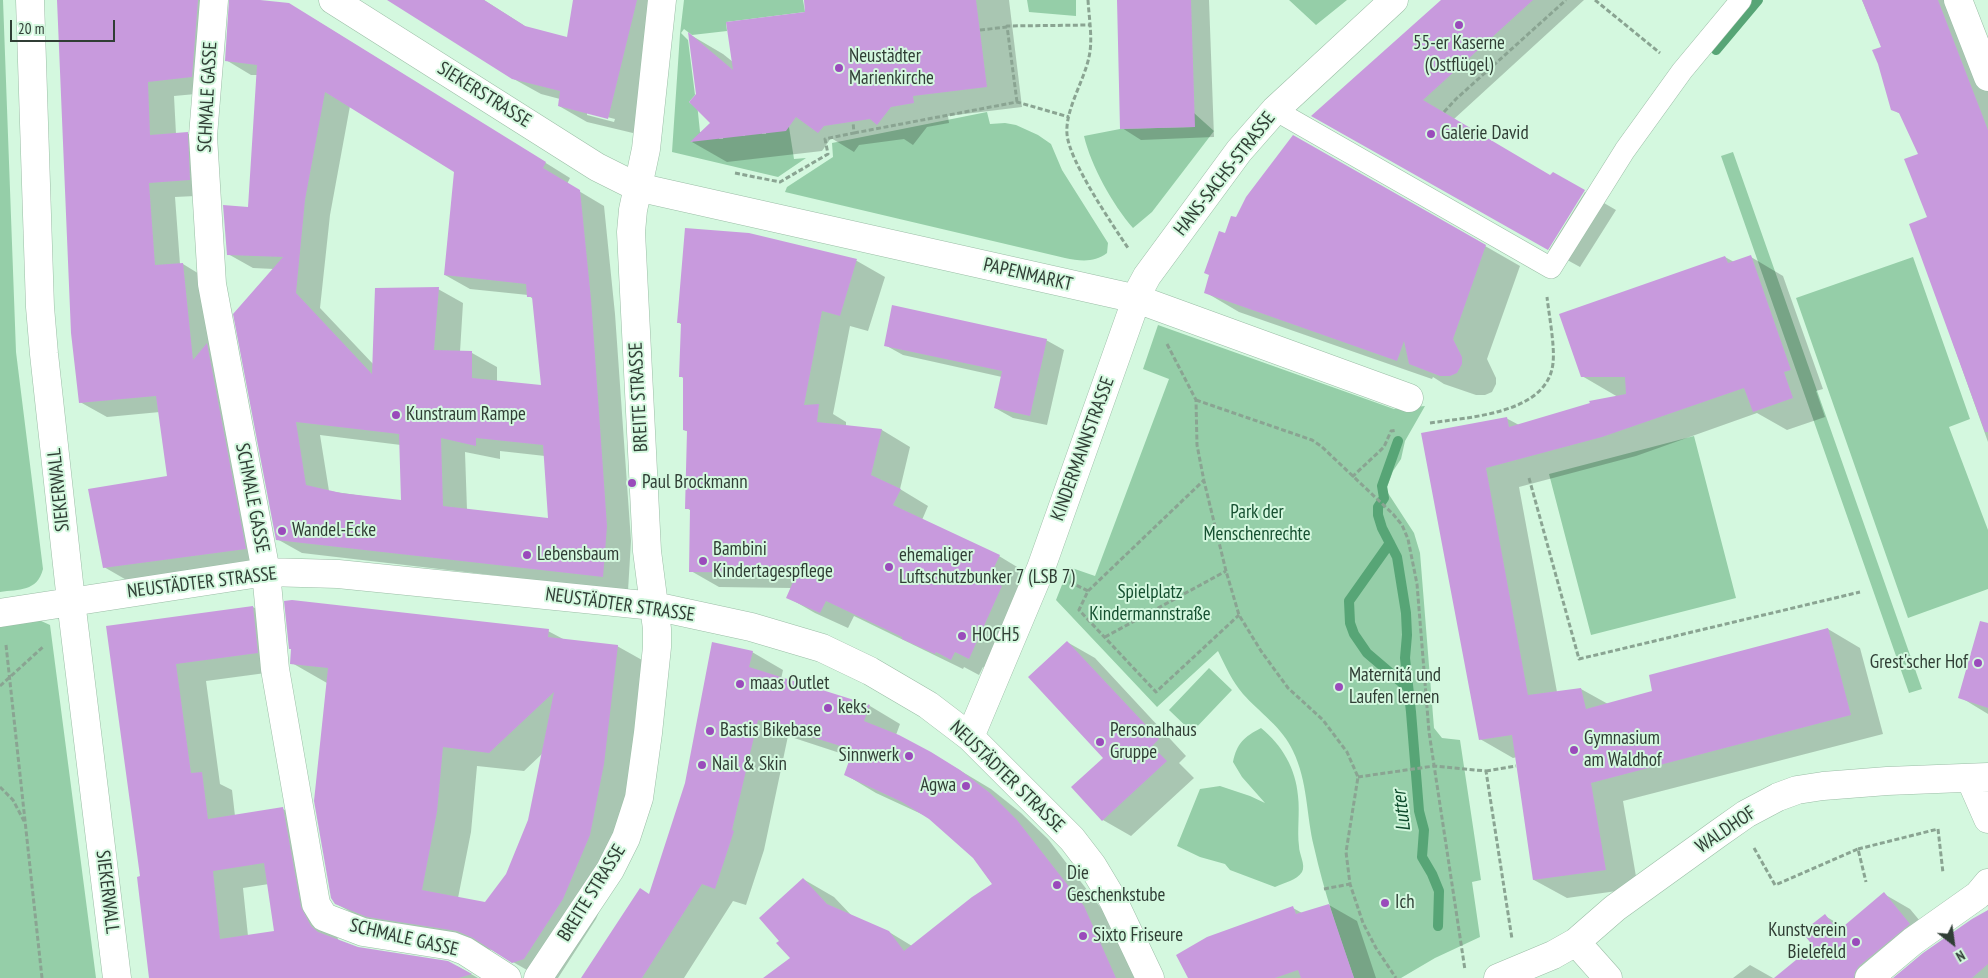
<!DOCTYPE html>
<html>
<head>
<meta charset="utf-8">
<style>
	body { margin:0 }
	#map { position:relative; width:1988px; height:978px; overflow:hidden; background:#d4f8df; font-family:"PT Sans Narrow",sans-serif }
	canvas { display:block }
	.north { position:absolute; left:1928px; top:918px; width:50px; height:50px; -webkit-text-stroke:4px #d4f8df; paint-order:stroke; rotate:150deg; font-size:14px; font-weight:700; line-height:20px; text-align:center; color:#303e35 }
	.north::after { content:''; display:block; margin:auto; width:18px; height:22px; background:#303e35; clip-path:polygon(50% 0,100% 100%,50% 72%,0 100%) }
	.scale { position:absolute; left:10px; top:20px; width:105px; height:22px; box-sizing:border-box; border:2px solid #303e35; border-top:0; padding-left:6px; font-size:15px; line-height:18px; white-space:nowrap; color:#303e35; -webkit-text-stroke:4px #d4f8df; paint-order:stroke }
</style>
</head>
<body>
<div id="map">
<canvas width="1988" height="978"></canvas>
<div class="north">N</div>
<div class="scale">20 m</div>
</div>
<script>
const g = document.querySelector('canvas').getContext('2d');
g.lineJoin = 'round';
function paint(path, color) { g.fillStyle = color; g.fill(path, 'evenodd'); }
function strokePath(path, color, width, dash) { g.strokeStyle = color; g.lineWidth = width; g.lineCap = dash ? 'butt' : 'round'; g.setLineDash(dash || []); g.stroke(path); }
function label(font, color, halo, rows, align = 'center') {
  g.font = font + ' "PT Sans Narrow",sans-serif'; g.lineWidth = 4; g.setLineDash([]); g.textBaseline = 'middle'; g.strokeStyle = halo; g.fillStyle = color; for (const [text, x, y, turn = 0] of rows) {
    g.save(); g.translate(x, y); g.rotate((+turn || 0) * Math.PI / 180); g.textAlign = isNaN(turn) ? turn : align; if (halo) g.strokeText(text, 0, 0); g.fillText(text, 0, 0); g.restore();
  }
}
const green = new Path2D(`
	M 0,0 L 3,0 L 16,352 L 43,569 C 37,592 19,589 0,592 Z
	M 684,0 L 803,0 L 805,12 L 726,22 L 727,31 L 692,35 L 684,29 L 681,33 L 688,40 L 695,95 L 689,102 L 694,106 L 697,103 L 700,132 L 718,134 L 719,139 L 723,139 L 723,134 L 741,132 L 741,136 L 745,136 L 745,131 L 761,129 L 762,134 L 766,134 L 766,129 L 789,127 L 794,159 L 806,158 L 778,177 L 672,152 L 680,34 Z
	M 1027,0 L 1076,0 L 1076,16 L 1029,12 Z
	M 1289,0 L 1347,0 L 1316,25 Z
	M 987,112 L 990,124 L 1005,123 L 1016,125 L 1038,135 L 1051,144 L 1062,170 L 1108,243 L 1107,253 C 1094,263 1080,261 1065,258 L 785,192 L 787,187 L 833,157 L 832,143 Z
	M 1194,113 L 1214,131 L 1152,212 L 1133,228 C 1113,205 1091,166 1084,136 L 1120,129 L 1194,127 Z
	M 1733,152 L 1922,689 L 1909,693 L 1721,156 Z
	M 1913,257 L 1970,419 L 1949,427 L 1988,530 L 1988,589 L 1908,618 L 1796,298 Z
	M 1158,325 L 1394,409 L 1425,406 L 1405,441 L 1401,459 L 1393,471 L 1386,490 L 1414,533 L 1420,553 L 1434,728 L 1442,738 L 1460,740 L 1481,880 L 1472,882 L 1480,937 L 1435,958 L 1401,978 L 1354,978 C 1339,935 1324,892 1314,847 C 1306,814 1308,782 1293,751 C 1283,728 1259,712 1243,694 C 1232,681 1226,667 1218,651 L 1157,707 L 1056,600 L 1069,567 L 1095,576 L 1169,379 L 1143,369 Z
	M 1694,436 L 1736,598 L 1591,635 L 1549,474 Z
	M 39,620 L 50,625 L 96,978 L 0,978 L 0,626 Z
	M 1209,668 L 1232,690 L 1192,732 L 1169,710 Z
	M 1261,728 C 1282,745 1296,769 1298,796 C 1300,813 1297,830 1299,846 C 1299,854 1306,865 1302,872 C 1297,880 1284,883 1275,887 L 1230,870 L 1225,864 L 1200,857 L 1177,846 L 1200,789 L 1220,786 L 1250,796 L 1265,803 L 1242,777 L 1233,762 C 1237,743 1244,737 1261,728 Z`);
const shadow = new Path2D(`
	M 58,0 L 222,0 L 218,92 L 174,96 L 176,134 L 187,133 L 214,149 L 216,195 L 175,197 L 180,264 L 183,264 L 209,280 L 271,563 L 130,582 L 104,567 L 169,477 L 160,412 L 107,417 L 80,402 Z
	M 230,0 L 248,0 L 314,19 L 570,178 L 567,184 L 604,206 L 615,314 L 631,541 L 628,591 L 302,553 L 277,539 L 274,269 L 253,268 L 228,254 L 249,208 L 257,75 L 251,75 L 226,60 ZM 350,106 L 455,171 L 445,275 L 470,289 L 528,295 L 533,299 L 542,387 L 497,382 L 497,367 L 472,353 L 460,352 L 463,303 L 438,289 L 374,365 L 320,308 L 330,215 ZM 320,435 L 401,445 L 403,502 L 329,491 ZM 500,451 L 545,456 L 549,520 L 467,510 L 465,452 L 500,459 Z
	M 389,0 L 484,0 L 528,28 L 568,38 L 574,0 L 674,0 L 637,134 L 587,122 L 559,106 L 560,99 L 541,94 L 512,78 ZM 587,112 L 615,119 L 614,122 L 587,115 Z
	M 828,0 L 1009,0 L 1022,107 L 948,116 L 949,123 L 927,127 L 913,145 L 904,139 L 859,145 L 854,152 L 831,138 L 822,151 L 727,162 L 692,142 L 712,124 L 697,95 L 689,34 L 723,54 L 733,62 L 840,10 Z
	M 1118,0 L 1209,0 L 1214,137 L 1141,140 L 1122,128 Z
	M 1443,0 L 1584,0 L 1454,119 L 1550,177 L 1584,191 L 1344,134 Z
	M 1862,0 L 1970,0 L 1988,68 L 1988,442 L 1942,312 L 1920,155 L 1902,115 L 1892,109 L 1882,48 Z
	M 1293,136 L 1520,266 L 1487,359 L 1496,378 L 1496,384 L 1492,392 L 1485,395 L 1476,395 L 1444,384 L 1433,377 L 1432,379 L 1239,312 L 1205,292 L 1226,235 Z
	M 1585,192 L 1616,210 L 1580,267 L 1549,250 Z
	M 748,235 L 857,261 L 885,277 L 868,331 L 850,326 L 833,414 L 846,422 L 846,426 L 882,430 L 910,447 L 900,489 L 928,506 L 922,520 L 999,556 L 1027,573 L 997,674 L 983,667 L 979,675 L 964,667 L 963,669 L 854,616 L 848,628 L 815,613 L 787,597 L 791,588 L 719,587 L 691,571 L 691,511 L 687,508 L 689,432 L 684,430 L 685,379 L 680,376 L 682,325 L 678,322 Z
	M 1725,257 L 1734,262 L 1751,257 L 1783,276 L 1823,389 L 1816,391 L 1825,417 L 1787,430 L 1757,413 L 1636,456 L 1519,487 L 1557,692 L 1581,689 L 1608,704 L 1653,692 L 1828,629 L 1860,648 L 1883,734 L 1623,801 L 1638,888 L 1567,898 L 1534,880 L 1517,757 L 1513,758 L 1480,739 L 1423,434 L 1506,418 L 1519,425 L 1618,397 L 1582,376 Z
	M 1046,340 L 1064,350 L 1047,425 L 1013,418 L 995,408 L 1002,377 L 903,355 L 885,345 Z
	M 253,607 L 284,625 L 288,670 L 206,681 L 220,784 L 232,790 L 235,816 L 283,809 L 314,826 L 331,925 L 339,941 L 360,949 L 457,966 L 478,978 L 150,978 L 141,878 L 107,627 ZM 269,884 L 275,932 L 248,936 L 243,888 Z
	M 548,631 L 565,640 L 617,646 L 651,665 L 624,854 L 596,919 L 558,978 L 541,978 L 492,950 L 402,936 L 370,923 L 335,903 L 327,683 L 292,663 ZM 543,753 L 529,821 L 507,874 L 486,904 L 458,898 L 471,832 L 477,766 L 524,771 Z
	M 1988,638 L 1988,714 L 1960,697 Z
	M 1067,642 L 1095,658 L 1186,756 L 1179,763 L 1194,778 L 1131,836 L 1103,820 L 1105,758 Z
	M 752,652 L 783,670 L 781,679 L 870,706 L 900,724 L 896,735 L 931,753 L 991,789 L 1021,813 L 1048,839 L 1114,925 L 1138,978 L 765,978 L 792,959 L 781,941 L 803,879 L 834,897 L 852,916 L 889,932 L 912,946 L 993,885 L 974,858 L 930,818 L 876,793 L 846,775 L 852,757 L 788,736 L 764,850 L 746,905 L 733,901 L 684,978 L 582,978 L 650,896 Z
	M 1884,894 L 1910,909 L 1935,939 L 1888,978 L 1776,978 L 1815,946 L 1825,916 L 1844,927 Z
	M 1329,905 L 1357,921 L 1376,978 L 1189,978 L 1293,908 L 1302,913 Z
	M 1988,912 L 1988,978 L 1895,978 Z
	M 1750,965 L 1773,978 L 1733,978 Z`);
const stream = new Path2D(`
	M 1716,50 L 1758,0
	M 1398,441 L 1382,486 L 1384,498 L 1378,507 L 1378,515 L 1382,528 L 1397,557 L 1406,613 L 1407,635 L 1405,658 L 1411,712 L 1419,811 L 1424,830 L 1422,857 L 1432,874 L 1439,891 L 1438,926
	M 1390,543 L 1349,601 L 1350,623 L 1354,634 L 1367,653 L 1408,688`);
const building = new Path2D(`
	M 57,0 L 198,0 L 192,77 L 148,82 L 150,135 L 188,132 L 190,180 L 149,183 L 155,265 L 183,263 L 193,360 L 207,343 L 246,549 L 103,568 L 88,489 L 167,476 L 156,396 L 79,403 L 71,333 Z
	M 229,0 L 260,0 L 289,3 L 546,162 L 543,168 L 580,190 L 591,299 L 607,526 L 603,577 L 276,540 L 233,314 L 283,257 L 227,255 L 223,205 L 248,207 L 257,65 L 225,61 ZM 325,92 L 454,172 L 444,275 L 526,284 L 527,297 L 532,297 L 541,385 L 472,378 L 472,351 L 434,350 L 439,287 L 375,288 L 372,374 L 296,293 L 305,200 ZM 296,422 L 399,434 L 401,500 L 341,493 L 306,485 ZM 441,438 L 476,446 L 476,438 L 543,445 L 548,518 L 443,506 Z
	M 387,0 L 484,0 L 525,26 L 567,37 L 573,0 L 637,0 L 608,119 L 558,106 L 560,91 L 512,79 Z
	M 804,0 L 976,0 L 987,87 L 913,96 L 914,103 L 891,107 L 877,125 L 870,119 L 824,126 L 818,133 L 796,117 L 786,131 L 690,142 L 710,123 L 689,102 L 696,94 L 688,32 L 733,70 L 726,22 L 805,12 Z
	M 1117,0 L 1191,0 L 1195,127 L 1120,129 Z
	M 1441,0 L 1533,0 L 1423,100 L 1550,175 L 1553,172 L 1585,190 L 1548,250 L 1311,116 Z
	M 1862,0 L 1938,0 L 1988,130 L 1988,432 L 1985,432 L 1909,224 L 1927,217 L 1904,159 L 1918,154 L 1899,113 L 1891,110 L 1878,64 L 1872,50 L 1881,47 Z
	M 1293,135 L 1486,245 L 1453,339 L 1462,357 L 1462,364 L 1457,373 L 1450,376 L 1440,376 L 1409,364 L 1404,341 L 1397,361 L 1204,293 L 1209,275 L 1204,273 L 1219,231 L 1225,233 L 1231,216 L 1236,217 L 1246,197 Z
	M 685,228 L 749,233 L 857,259 L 840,316 L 822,311 L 804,405 L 819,404 L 817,422 L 882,429 L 871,475 L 901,489 L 893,505 L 1000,555 L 988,580 L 1002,586 L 969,659 L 955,652 L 951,660 L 936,652 L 935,654 L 902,639 L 902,637 L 826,601 L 820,613 L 786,598 L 797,573 L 689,572 L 690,509 L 685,509 L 687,431 L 683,430 L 683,377 L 679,377 L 681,323 L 677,323 Z
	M 1751,255 L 1791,370 L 1784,372 L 1793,398 L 1753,412 L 1744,388 L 1602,437 L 1486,468 L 1528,695 L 1581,688 L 1586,709 L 1652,691 L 1649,675 L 1828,628 L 1851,715 L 1591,783 L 1606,870 L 1533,880 L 1512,735 L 1479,740 L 1421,433 L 1507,417 L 1509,427 L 1590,403 L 1589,401 L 1626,394 L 1625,377 L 1581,377 L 1559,314 L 1725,256 L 1728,263 Z
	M 892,305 L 1047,339 L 1030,416 L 994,408 L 1002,371 L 884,346 Z
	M 292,600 L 549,629 L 548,637 L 618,645 L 604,764 L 590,835 L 563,899 L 524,959 L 512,963 L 473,938 L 457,931 L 367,917 L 335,904 L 331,898 L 314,801 L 328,668 L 290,664 L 291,649 L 289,649 L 284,601 ZM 554,692 L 528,820 L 506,874 L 485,902 L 422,890 L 437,812 L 443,747 L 489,753 Z
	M 253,606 L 258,653 L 176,664 L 191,773 L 202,772 L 208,819 L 283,807 L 301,907 L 311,926 L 318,932 L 358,947 L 448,961 L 472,974 L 459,978 L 149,978 L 137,877 L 140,876 L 106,626 ZM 264,863 L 274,931 L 220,939 L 213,871 Z
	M 1980,621 L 1988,623 L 1988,708 L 1958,698 Z
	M 1067,641 L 1159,739 L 1152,746 L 1167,761 L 1102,821 L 1071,787 L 1103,758 L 1028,677 Z
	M 712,642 L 753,651 L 749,667 L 870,705 L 864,721 L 899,735 L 931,752 L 960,770 L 990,793 L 1017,820 L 1084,906 L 1116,978 L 763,978 L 790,958 L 776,943 L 779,941 L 759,918 L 803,878 L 827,904 L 889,931 L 904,951 L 972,897 L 992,884 L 973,858 L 929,819 L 902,802 L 844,775 L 853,750 L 758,720 L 732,830 L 734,831 L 715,889 L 702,884 L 642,978 L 581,978 L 640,888 L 649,894 L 685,783 Z
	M 1884,892 L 1910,924 L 1859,966 L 1855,972 L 1854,978 L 1774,978 L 1813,946 L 1802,932 L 1825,914 L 1838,931 Z
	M 1329,904 L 1354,978 L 1301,978 L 1298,970 L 1275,978 L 1188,978 L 1176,955 L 1207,937 L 1293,906 L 1296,914 Z
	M 1988,910 L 1988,964 L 1972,978 L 1893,978 L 1923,953 L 1972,919 Z`);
const path = new Path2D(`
	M 1088,0 C 1089,18 1093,40 1089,57 C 1084,81 1065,110 1067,134 C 1069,161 1112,224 1128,248
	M 1595,0 L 1660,53
	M 980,30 L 1007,27
	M 1017,102 L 1007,26 L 1089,25
	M 1444,112 L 1456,99 L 1566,0
	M 854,133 L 1017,102 L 1069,117
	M 735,173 L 780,182 L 828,154 L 825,139 L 854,133 L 853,122
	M 1167,344 L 1196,400 L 1197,445 L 1204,481 L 1226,571 L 1239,615 L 1261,651 L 1288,688 L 1323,720 L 1347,752 L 1358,777 L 1346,852 L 1350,884 L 1363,923 L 1376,948 L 1396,978
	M 1196,400 L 1312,440 L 1321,446 L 1393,514 L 1402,525 L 1408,539 L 1417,584 L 1429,732 L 1465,970
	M 1430,423 C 1469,417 1548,414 1553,363 C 1555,346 1549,315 1547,297
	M 1352,477 L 1384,447 L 1391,431 L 1397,430
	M 1529,478 L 1579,659 L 1860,592
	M 1070,582 L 1088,591 L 1079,610 L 1156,692 L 1239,615
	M 1088,591 L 1203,481
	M 1105,637 L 1226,571
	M 6,645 L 42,978
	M 0,686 L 44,646
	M 1486,771 L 1516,766
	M 1358,777 L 1434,766 L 1486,771 L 1512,939
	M 0,787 L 13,800 L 24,821
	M 1754,848 L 1775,885 L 1858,849 L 1866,882
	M 1858,849 L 1938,829 L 1943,873
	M 1324,889 L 1350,884`);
const lane = new Path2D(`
	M 1275,110 L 1551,268 L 1625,150 L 1682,71 L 1741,0`);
const street = new Path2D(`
	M 30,0 L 40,307 L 44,354 L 71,601 L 117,978
	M 214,0 L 203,136 L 212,284 L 266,572 L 275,669 L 316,904 L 324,917 L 363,932 L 452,946 L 465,951 L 507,978
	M 333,0 L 597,167 L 637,187 L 1137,299 L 1409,398
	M 1958,0 L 1988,77
	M 0,613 L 266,572 L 338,574 L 654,606 L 751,627 L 822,648 L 870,671 L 928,705 L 970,737 L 1072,839 L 1092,865 L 1113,900 L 1150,978
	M 970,737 L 1041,568 L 1140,289 L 1147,276 L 1239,151 L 1275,110 L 1394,0
	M 1970,778 L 1988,819
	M 1576,942 L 1608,978
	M 538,978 L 610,870 L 626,838 L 639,798 L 648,733 L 657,647 L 657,629 L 647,551 L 631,232 L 633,210 L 646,149 L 662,0
	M 1498,978 L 1553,955 L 1576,942 L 1615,908 L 1719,833 L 1746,814 L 1778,797 L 1797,790 L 1823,786 L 1887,781 L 1988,777
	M 1869,978 L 1913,941 L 1978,895 L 1988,883`);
const markers = [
	[1459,25,5,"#9a4bbb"],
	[839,68,5,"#9a4bbb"],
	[1431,134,5,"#9a4bbb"],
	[396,415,5,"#9a4bbb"],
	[632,483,5,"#9a4bbb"],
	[282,531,5,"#9a4bbb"],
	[527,555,5,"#9a4bbb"],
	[703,561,5,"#9a4bbb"],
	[889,567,5,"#9a4bbb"],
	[962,636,5,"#9a4bbb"],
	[1978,663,5,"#9a4bbb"],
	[740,684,5,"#9a4bbb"],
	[1339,687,5,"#9a4bbb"],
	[828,708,5,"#9a4bbb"],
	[710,731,5,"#9a4bbb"],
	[1100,742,5,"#9a4bbb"],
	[1574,750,5,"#9a4bbb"],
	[909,756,5,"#9a4bbb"],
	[702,765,5,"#9a4bbb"],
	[966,786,5,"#9a4bbb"],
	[1057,885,5,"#9a4bbb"],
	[1385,903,5,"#9a4bbb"],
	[1083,936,5,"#9a4bbb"],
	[1856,942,5,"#9a4bbb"]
];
const poiNames = [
	["55-er Kaserne",1459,44,"center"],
	["(Ostflügel)",1459,66,"center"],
	["Neustädter",849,57],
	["Marienkirche",849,79],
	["Galerie David",1441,134],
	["Kunstraum Rampe",406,415],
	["Paul Brockmann",642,483],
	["Wandel-Ecke",292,531],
	["Bambini",713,550],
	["Kindertagespflege",713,572],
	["Lebensbaum",537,555],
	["ehemaliger",899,556],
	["Luftschutzbunker 7 (LSB 7)",899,578],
	["HOCH5",972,636],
	["Grest'scher Hof",1968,663,"right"],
	["Maternitá und",1349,676],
	["Laufen lernen",1349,698],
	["maas Outlet",750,684],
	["keks.",838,708],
	["Bastis Bikebase",720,731],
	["Personalhaus",1110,731],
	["Gruppe",1110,753],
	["Gymnasium",1584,739],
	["am Waldhof",1584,761],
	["Sinnwerk",899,756,"right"],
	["Nail & Skin",712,765],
	["Agwa",956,786,"right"],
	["Die",1067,874],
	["Geschenkstube",1067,896],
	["Ich",1395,903],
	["Kunstverein",1846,931,"right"],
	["Bielefeld",1846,953,"right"],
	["Sixto Friseure",1093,936]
];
const streetNames = [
	["SIEKERSTRASSE",484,95,32],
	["SCHMALE GASSE",208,97,-87],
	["HANS-SACHS-STRASSE",1225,174,-52],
	["PAPENMARKT",1028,275,13],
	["BREITE STRASSE",639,397,-93],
	["KINDERMANNSTRASSE",1083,449,-70],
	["SIEKERWALL",59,490,-96],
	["SCHMALE GASSE",252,498,79],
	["NEUSTÄDTER STRASSE",202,583,-7],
	["NEUSTÄDTER STRASSE",620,605,8],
	["NEUSTÄDTER STRASSE",1007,777,44],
	["WALDHOF",1726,830,-34],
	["SIEKERWALL",107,892,83],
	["BREITE STRASSE",592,893,-58],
	["SCHMALE GASSE",404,938,13]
];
const parkNames = [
	["Park der",1257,513],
	["Menschenrechte",1257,535],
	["Spielplatz",1150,593],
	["Kindermannstraße",1150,615]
];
const waterNames = [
	["Lutter",1402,811,-97]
];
paint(green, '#95cea8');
paint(shadow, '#0003');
strokePath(stream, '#57a576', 10);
paint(building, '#c89add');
strokePath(lane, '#9bbda6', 22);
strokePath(street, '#9bbda6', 29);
strokePath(path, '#8aa492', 3, [5, 2.5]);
strokePath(lane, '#fff', 21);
strokePath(street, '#fff', 28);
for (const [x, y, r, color] of markers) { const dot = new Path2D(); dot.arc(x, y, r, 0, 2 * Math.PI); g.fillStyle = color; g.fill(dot); strokePath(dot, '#d4f8df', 2); }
label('19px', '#303e35', '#d4f8df', poiNames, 'left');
label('19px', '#303e35', '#d4f8df', streetNames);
label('19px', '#165031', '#d4f8df', parkNames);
label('italic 20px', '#0d4a2b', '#d4f8df', waterNames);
</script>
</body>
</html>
